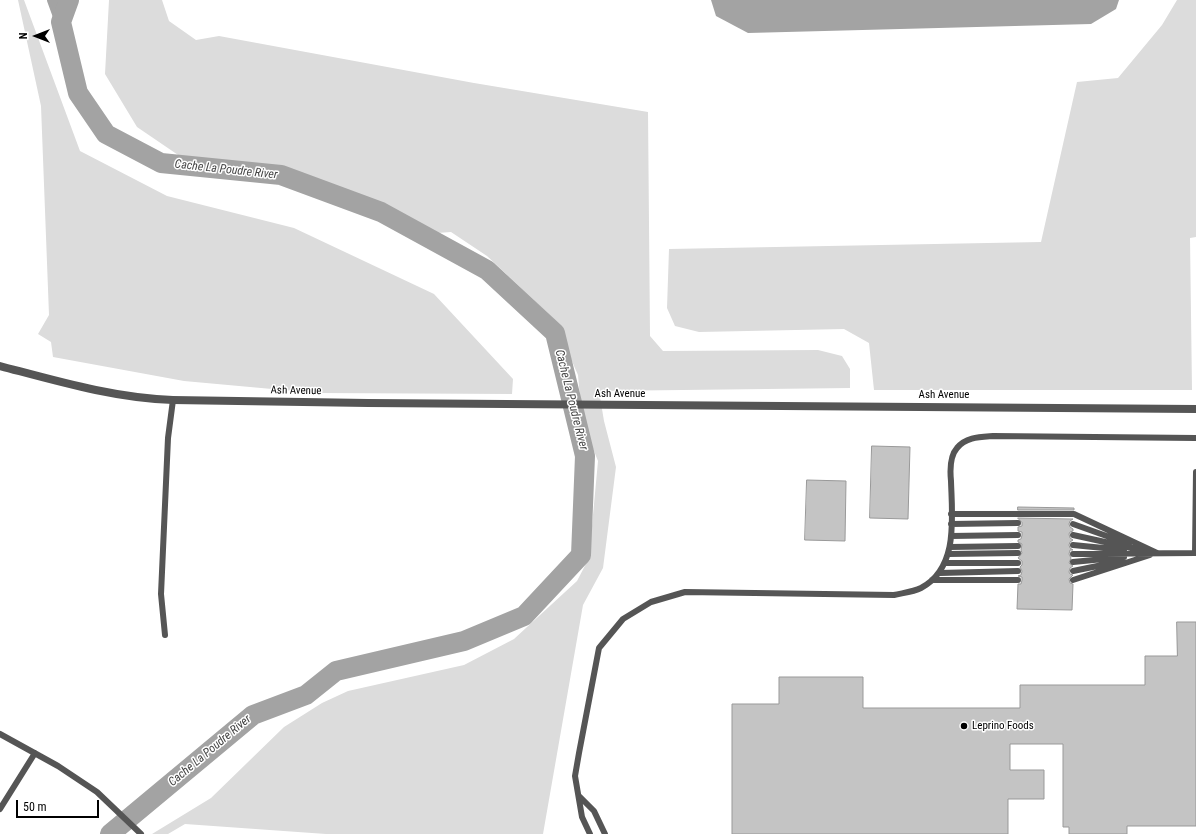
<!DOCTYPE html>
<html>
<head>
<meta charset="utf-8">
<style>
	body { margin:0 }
	#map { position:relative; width:1196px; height:834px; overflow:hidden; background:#fff; font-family:"Roboto Condensed",sans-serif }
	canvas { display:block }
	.north { position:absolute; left:16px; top:16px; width:40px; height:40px; -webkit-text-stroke:3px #fff; paint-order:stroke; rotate:270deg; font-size:11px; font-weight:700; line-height:16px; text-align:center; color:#000 }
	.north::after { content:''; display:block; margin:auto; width:14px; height:18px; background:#000; clip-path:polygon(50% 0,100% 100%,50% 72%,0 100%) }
	.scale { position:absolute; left:16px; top:800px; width:83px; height:18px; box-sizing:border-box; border:2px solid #000; border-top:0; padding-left:5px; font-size:12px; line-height:14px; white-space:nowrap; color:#000; -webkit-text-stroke:3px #fff; paint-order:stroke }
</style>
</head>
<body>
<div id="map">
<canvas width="1196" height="834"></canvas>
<div class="north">N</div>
<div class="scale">50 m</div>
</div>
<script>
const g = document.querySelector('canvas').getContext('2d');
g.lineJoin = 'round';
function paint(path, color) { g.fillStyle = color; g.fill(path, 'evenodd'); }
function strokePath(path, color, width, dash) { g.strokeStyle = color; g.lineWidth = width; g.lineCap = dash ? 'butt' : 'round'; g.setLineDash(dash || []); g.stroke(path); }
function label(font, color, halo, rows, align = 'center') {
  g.font = font + ' "Roboto Condensed",sans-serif'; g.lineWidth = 3; g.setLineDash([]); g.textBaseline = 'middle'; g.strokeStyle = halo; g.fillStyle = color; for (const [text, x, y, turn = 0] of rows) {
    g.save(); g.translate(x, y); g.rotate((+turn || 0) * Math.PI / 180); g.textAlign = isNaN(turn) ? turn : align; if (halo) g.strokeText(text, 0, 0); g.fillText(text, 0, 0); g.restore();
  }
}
const green = new Path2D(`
	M 18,0 L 24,0 L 80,151 L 167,196 L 294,228 L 434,294 L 513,379 L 512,394 L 316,393 L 184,381 L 53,357 L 51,342 L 38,334 L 49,315 L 41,106 Z
	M 109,0 L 162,0 L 169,21 L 196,40 L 219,36 L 474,83 L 648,112 L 650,336 L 663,351 L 818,350 L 842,356 L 850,369 L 850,388 L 599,391 L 604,421 L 616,467 L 603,568 L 583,605 L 543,834 L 326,834 L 185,824 L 168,834 L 152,834 L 211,798 L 284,727 L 322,703 L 348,691 L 464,665 L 514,639 L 577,581 L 589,558 L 598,461 L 582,421 L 578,375 L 553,318 L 487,256 L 451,232 L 437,233 L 377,205 L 278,171 L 184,159 L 137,127 L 105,74 Z
	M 1177,0 L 1196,0 L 1196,237 L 1190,238 L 1192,390 L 874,390 L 869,343 L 844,329 L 699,332 L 675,326 L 667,308 L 669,249 L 1041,242 L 1077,82 L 1118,78 L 1162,25 Z`);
const water = new Path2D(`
	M 711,0 L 1119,0 L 1116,9 L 1091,24 L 748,33 L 716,16 Z`);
const canal = new Path2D(`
	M 53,0 L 61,22`);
const river = new Path2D(`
	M 69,0 L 61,22 L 78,93 L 106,134 L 161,163 L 281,175 L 381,212 L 487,270 L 555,333 L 585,456 L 581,555 L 524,616 L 464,641 L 336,671 L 306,695 L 253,715 L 110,834`);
const building = new Path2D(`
	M 872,446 L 910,447 L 908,519 L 870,518 Z
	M 807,480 L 846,481 L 845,541 L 805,540 Z
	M 1018,507 L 1074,508 L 1074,510 L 1018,510 Z
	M 1018,518 L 1073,519 L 1070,521 L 1069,524 L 1070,527 L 1073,529 L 1073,531 L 1070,532 L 1069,534 L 1070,538 L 1073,540 L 1070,542 L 1069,545 L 1070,548 L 1073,550 L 1070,550 L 1069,554 L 1071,558 L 1069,563 L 1073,566 L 1070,568 L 1069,572 L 1070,574 L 1073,575 L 1069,579 L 1070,583 L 1073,584 L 1072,610 L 1017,609 L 1018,584 L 1021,584 L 1022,580 L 1022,577 L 1018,576 L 1021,575 L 1022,571 L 1020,567 L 1022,565 L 1022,561 L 1018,558 L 1022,553 L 1021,550 L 1022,544 L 1018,542 L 1018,540 L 1021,539 L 1022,535 L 1022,532 L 1018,531 L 1018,527 L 1022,526 L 1022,523 Z
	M 1177,622 L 1196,622 L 1196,826 L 1127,826 L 1127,834 L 1069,834 L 1069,827 L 1063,827 L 1063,744 L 1010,744 L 1010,770 L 1044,770 L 1044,799 L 1008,799 L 1008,834 L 732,834 L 732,704 L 779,704 L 779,677 L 863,677 L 863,708 L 1020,708 L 1020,685 L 1145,685 L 1145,656 L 1177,656 Z`);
const service = new Path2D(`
	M 951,514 L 1074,514 L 1157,553
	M 951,524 L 1018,523
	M 1073,524 L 1129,544
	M 1073,535 L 1146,551
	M 951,536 L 1018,535
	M 1073,545 L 1124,550
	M 950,547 L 1018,546
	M 948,554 L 1018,553
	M 1073,554 L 1195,553 L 1196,472
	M 1073,562 L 1124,557
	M 945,563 L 1018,563
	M 1073,571 L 1122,561
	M 940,573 L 1018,571
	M 932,580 L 1018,580
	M 1073,580 L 1150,555
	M 165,635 L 161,594 L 168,438 L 173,400
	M 0,734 L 58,766 L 97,792 L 141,834
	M 579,796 L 594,811 L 605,834
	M 0,809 L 35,753
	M 590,834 L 582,817 L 575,776 L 579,753 L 599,648 L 623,619 L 651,602 L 685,592 L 894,595 C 902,593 913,592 921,588 C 959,568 952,517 951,481 C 950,471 950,456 957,448 C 966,437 980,437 993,436 L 1196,438`);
const minor = new Path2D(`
	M 0,366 C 57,381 114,398 173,400 L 368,403 L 1196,409`);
const markers = [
	[964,726,4,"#000"]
];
const streetNames = [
	["Ash Avenue",296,391,1],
	["Ash Avenue",620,394],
	["Ash Avenue",944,395]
];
const poiNames = [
	["Leprino Foods",972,726]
];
const waterNames = [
	["Cache La Poudre River",226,170,6],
	["Cache La Poudre River",571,400,76],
	["Cache La Poudre River",210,751,-40]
];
paint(green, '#dcdcdc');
paint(water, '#a3a3a3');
strokePath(canal, '#a3a3a3', 12);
strokePath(river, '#a3a3a3', 20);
paint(building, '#c4c4c4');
strokePath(building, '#999', 1);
strokePath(service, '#555', 6);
strokePath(minor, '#555', 8);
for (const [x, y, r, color] of markers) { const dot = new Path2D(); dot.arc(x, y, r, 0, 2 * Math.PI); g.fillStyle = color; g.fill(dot); strokePath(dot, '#fff', 1.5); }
label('11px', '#000', '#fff', streetNames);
label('11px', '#000', '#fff', poiNames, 'left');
label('italic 12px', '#444', '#fff', waterNames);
</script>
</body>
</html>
